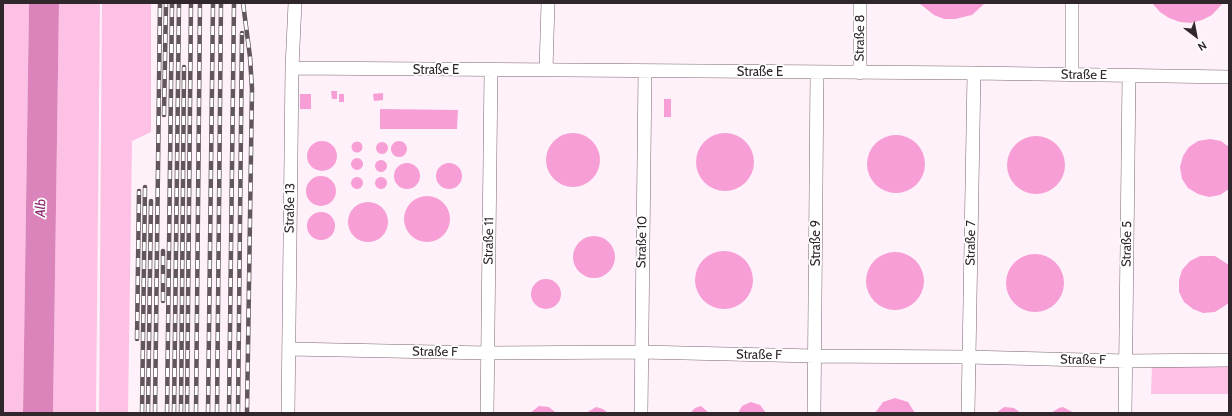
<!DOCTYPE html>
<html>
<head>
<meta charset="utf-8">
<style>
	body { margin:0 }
	#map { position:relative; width:1232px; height:416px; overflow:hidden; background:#fff1f9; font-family:Cabin,sans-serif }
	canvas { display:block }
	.frame { position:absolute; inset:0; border:4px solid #30272c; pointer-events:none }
	.north { position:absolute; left:1176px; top:16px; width:40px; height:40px; -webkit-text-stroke:3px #fff; paint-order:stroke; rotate:148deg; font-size:11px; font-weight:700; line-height:16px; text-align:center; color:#30272c }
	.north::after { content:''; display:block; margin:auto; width:14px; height:18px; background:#30272c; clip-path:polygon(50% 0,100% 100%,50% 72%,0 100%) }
</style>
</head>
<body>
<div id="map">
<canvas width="1232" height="416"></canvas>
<div class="frame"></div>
<div class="north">N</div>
</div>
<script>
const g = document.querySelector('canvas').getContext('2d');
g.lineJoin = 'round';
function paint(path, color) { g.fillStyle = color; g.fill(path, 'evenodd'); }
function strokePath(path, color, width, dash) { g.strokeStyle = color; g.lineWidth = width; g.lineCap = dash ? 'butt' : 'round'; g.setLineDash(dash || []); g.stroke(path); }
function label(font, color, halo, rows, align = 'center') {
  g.font = font + ' Cabin,sans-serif'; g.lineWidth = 3.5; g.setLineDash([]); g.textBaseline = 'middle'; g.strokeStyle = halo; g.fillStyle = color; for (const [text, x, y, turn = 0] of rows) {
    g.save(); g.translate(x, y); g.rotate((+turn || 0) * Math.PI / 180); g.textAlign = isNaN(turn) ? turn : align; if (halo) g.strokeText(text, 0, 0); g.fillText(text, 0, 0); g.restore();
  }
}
const green = new Path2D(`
	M 3,3 L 29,3 L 23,413 L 3,413 Z
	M 59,3 L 100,3 L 96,413 L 53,413 Z
	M 102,3 L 151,3 L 151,132 L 132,141 L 128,413 L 99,413 Z
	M 1152,365 L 1229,365 L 1229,394 L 1151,394 Z`);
const water = new Path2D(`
	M 29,3 L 59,3 L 53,413 L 23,413 Z`);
const building = new Path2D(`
	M 919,3 L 985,3 L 972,15 L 955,19 L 944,19 L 934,15 Z
	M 1152,3 L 1223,3 L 1212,15 L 1202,20 L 1191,23 L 1180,22 L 1169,18 L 1160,12 Z
	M 331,91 L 337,91 L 337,99 L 332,99 Z
	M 383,93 L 383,100 L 374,101 L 373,94 Z
	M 300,94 L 311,94 L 311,109 L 300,109 Z
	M 339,94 L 344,94 L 344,102 L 339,102 Z
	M 664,99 L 671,99 L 671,117 L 664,117 Z
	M 380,109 L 458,110 L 457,129 L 380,129 Z
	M696 162a29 29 0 1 1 58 0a29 29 0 1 1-58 0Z
	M546 160a27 27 0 1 1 54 0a27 27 0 1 1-54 0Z
	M867 164a29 29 0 1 1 58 0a29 29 0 1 1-58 0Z
	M1007 165a29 29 0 1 1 58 0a29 29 0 1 1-58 0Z
	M 1210,139 L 1221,141 L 1229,147 L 1229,189 L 1220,195 L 1209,197 L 1198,194 L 1188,188 L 1182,179 L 1180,167 L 1183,156 L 1189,147 L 1198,141 Z
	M391 149a8 8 0 1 1 16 0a8 8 0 1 1-16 0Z
	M351.5 147a5.5 5.5 0 1 1 11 0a5.5 5.5 0 1 1-11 0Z
	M307 156a15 15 0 1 1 30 0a15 15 0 1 1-30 0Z
	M376 148a6 6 0 1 1 12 0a6 6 0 1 1-12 0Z
	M351 164a6 6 0 1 1 12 0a6 6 0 1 1-12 0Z
	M375 166a6 6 0 1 1 12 0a6 6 0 1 1-12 0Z
	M436 176a13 13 0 1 1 26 0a13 13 0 1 1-26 0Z
	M394 176a13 13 0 1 1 26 0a13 13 0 1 1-26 0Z
	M306 191a15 15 0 1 1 30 0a15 15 0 1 1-30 0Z
	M351 183a6 6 0 1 1 12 0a6 6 0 1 1-12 0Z
	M375 183a6 6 0 1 1 12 0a6 6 0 1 1-12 0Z
	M404 219a23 23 0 1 1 46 0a23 23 0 1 1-46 0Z
	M348 222a20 20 0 1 1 40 0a20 20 0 1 1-40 0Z
	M307 226a14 14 0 1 1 28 0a14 14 0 1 1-28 0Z
	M573 257a21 21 0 1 1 42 0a21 21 0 1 1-42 0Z
	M695 280a29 29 0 1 1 58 0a29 29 0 1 1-58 0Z
	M866 281a29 29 0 1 1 58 0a29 29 0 1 1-58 0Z
	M1006 283a29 29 0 1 1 58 0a29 29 0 1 1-58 0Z
	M 1200,256 L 1215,256 L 1229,265 L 1229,303 L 1215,312 L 1203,313 L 1193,309 L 1184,302 L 1179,292 L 1179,280 L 1182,270 L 1190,261 Z
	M531 294a15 15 0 1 1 30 0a15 15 0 1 1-30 0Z
	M 895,398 L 908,402 L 915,413 L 875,413 L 883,402 Z
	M 751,402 L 760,405 L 766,413 L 738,413 L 742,406 Z
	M 539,406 L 549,407 L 556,413 L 530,413 Z
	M 701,406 L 709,413 L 690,413 L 695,408 Z
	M 596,407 L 603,409 L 608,413 L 586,413 Z
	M 1004,407 L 1014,408 L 1021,413 L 996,413 Z
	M 1063,407 L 1074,413 L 1051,413 L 1059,408 Z`);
const minor = new Path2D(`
	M 292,68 L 974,73 L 1229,77
	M 546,70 L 548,3
	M 860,73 L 860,3
	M 1072,75 L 1072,3
	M 289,349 L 488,353 L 641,352 L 815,356 L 968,357 L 1126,361 L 1229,360
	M 288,413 L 292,68 L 295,3
	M 487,413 L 491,70
	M 641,413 L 645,71
	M 814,413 L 817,72
	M 968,413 L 974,73
	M 1125,413 L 1129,76`);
const rail = new Path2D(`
	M 243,3 L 250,57 L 252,89 L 247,413
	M 164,115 L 166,3
	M 163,301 L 163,251
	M 137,339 L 139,191
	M 142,413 L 145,187
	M 148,413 L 151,201
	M 155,413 L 160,3
	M 167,413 L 172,3
	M 174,413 L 179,3
	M 181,413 L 184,67
	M 187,413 L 191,3
	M 196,413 L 200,3
	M 208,413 L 213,3
	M 217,413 L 221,3
	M 229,413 L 234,3
	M 238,413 L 242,33`);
const streetNames = [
	["Straße 8",860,38,-89],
	["Straße E",436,70],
	["Straße E",760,72],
	["Straße E",1084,75,1],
	["Straße 13",290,208,-89],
	["Straße 11",489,241,-89],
	["Straße 10",642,242,-89],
	["Straße 9",816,243,-90],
	["Straße 7",971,243,-89],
	["Straße 5",1127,244,-89],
	["Straße F",435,352,1],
	["Straße F",759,355,1],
	["Straße F",1083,360,1]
];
const waterNames = [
	["Alb",41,208,-89]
];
paint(green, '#fdc1e5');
paint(water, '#db84bb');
paint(building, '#f79ed6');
strokePath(minor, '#7a6672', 14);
strokePath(minor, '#fff', 13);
strokePath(rail, '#61565c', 4.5);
strokePath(rail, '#fff', 3, [9]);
label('13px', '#30272c', '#fff', streetNames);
label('italic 14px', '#8a246c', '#fff', waterNames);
</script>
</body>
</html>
